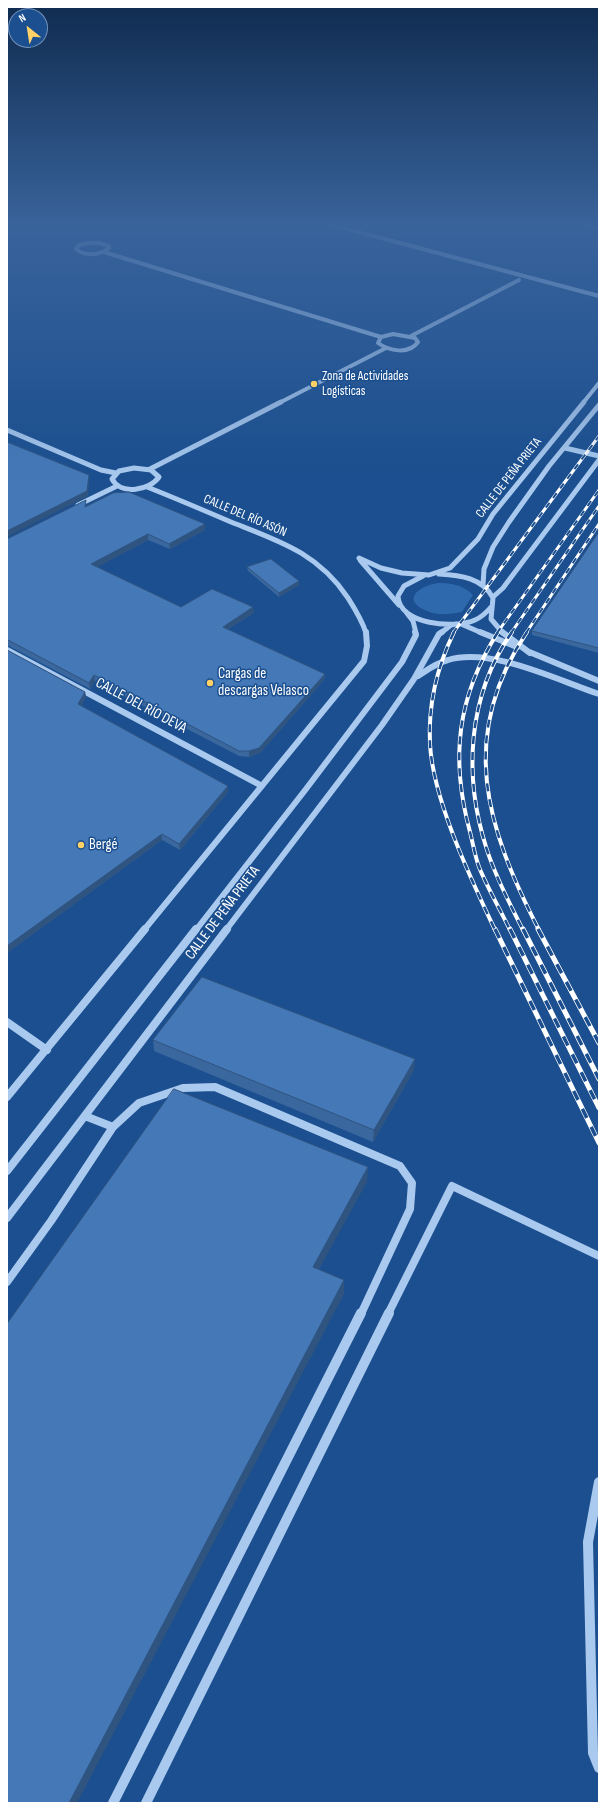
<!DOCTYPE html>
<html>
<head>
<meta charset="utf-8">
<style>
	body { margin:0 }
	#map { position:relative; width:606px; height:1810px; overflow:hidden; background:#1b4f8f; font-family:"Sofia Sans Condensed",sans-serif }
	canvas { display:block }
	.frame { position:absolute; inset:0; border:8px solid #fff; pointer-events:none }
	.north { position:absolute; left:8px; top:8px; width:40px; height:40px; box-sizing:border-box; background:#1b4f8f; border:1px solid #7695bc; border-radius:50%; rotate:330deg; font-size:11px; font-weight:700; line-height:16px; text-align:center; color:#fff }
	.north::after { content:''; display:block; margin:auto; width:14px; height:18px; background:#ffd166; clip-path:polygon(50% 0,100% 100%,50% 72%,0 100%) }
</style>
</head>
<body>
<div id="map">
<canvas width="606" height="1810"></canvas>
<div class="frame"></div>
<div class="north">N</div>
</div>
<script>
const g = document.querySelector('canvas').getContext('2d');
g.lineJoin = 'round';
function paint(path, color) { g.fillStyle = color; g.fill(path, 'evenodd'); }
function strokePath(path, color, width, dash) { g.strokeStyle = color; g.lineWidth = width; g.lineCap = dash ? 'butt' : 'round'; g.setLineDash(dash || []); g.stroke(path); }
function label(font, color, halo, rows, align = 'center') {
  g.font = font + ' "Sofia Sans Condensed",sans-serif'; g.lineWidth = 3; g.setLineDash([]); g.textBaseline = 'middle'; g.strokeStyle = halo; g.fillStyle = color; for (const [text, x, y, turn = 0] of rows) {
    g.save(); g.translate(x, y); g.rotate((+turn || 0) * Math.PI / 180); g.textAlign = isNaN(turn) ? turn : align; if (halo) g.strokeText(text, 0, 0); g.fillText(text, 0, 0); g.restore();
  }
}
const green = new Path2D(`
	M 438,583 C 452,583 463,585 473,595 L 462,612 C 450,614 438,616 427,611 C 400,600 419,586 438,583 Z`);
const minorFar4 = new Path2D(`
	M 329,224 L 599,296
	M 582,224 L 599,228
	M 88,243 L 99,243 L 109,246 L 109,248 C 100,255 86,257 76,249 L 79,245 Z
	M 104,252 L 381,337
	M 393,334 L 415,338 L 418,342 C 409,355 389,351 378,343 L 381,337 Z
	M 411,336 L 519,280
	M 279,403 L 386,348
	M 583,403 L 599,383`);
const minorFar3 = new Path2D(`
	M 7,430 L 101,470 L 116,473
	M 565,448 L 599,456
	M 134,468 L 151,470 L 159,477 C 150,490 121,496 112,479 L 119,471 Z
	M 150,469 L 281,402
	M 147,487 C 175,498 203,510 231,522 C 279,541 318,553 348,598 C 355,609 362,620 366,633
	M 78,505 L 117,486
	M 359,558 L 381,568 L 402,573 L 429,575 L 450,568 L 478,539 L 493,514 L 584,402
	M 360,560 L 399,605
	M 439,574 C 460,575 483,578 493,598 L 491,619 L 503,633
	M 423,576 L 404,586 L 398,596 C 399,625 455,629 475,620 C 482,617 487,612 492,606
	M 483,585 L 484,569 L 493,547 L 509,522 L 549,466 L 599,405
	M 493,597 L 503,588 L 599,460
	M 406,612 L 413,621 L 416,633
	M 461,624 L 482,633
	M 441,633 L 451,625 L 456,624`);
const minorFar2 = new Path2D(`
	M 480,632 L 517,647
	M 502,632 L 530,653
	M 7,650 L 262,786
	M 527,651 L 599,681
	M 418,676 C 427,670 436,663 448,660 C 491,647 557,680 599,694
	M 144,930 L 364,661 L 367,646 L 366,632
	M 196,930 L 306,789 L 402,662 L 416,635 L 415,632
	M 226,930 L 382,725 L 414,679 L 439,634 L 442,632`);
const minorFar1 = new Path2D(`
	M 7,1022 L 47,1050
	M 7,1097 L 145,929
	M 85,1116 L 113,1127
	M 7,1171 L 196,929
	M 7,1218 L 227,929
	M 7,1282 L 51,1221 L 113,1127 L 139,1103 L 183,1088 L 215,1087 L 400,1166 L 412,1183 L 410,1209 L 361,1314
	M 388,1314 L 452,1186 L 599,1256`);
const minor = new Path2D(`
	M 599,1482 L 588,1542 L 593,1753 L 599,1768
	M 113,1803 L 361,1313
	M 146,1803 L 389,1313`);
const railFar2 = new Path2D(`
	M 453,633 L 599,436
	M 497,633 L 599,490
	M 511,633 L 599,506
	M 526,633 L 599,524`);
const railFar1 = new Path2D(`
	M 454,632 C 437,667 428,705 430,744 C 433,800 471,879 495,930
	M 498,632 C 457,697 450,758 470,832 C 473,844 475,856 479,867 C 488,889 500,909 510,930
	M 512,632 C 467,696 463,777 487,850 C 496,878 510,904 523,930
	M 527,632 C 457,736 486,827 539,930`);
const rail = new Path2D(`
	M 495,929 L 599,1143
	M 510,929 L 599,1108
	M 523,929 L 599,1079
	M 538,929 L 599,1043`);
const wall = new Path2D(`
	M 87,506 L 205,530 L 170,549 L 148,540 L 97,567 L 181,607 L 254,613 L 228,629 L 325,674 L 324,680 L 260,753 L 249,757 L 239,756 L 95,681 L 90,689 L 9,646 L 7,646 L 7,539 Z
	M 599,532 L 599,653 L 532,635 L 532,631 Z
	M 247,567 L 299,581 L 299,585 L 279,597 L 248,571 Z
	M 7,650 L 85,692 L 86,697 L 81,706 L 228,792 L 180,850 L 162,840 L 7,953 Z
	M 153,1040 L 414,1070 L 373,1142 L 154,1051 Z`);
const shadedWall = new Path2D(`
	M 89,475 L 89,480 L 88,496 L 7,537 L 7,531 Z
	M 205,524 L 205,530 L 170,549 L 169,544 Z
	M 148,534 L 148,540 L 92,570 L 91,564 Z
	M 299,581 L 299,585 L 279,597 L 279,593 Z
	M 253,607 L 254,613 L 223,632 L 223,627 Z
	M 325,674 L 324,680 L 260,753 L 249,757 L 249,751 Z
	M 94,675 L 95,681 L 90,689 L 89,683 Z
	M 85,692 L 86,697 L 79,710 L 78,704 Z
	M 228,786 L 228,792 L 180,850 L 179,844 Z
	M 162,834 L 162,840 L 7,953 L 7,946 Z
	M 415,1059 L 414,1070 L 373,1142 L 374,1130 Z
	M 368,1167 L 367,1182 L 313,1280 L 313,1267 Z
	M 344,1280 L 344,1294 L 77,1803 L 69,1803 Z`);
const building = new Path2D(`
	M 7,442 L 89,475 L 87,491 L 7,531 Z
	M 129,492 L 205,524 L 169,544 L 148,534 L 91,564 L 181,607 L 212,589 L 253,607 L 223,627 L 325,674 L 259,748 L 249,751 L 239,751 L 94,675 L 89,683 L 8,640 L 7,640 L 7,539 L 86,500 L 85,507 L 113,493 Z
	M 599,532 L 599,648 L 532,631 Z
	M 271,559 L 299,581 L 279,593 L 247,567 Z
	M 7,650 L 85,692 L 78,704 L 228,786 L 179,844 L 162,834 L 7,946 Z
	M 202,977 L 415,1059 L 374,1130 L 153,1040 Z
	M 174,1089 L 368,1167 L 313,1267 L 344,1280 L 69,1803 L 7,1803 L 7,1324 Z`);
const markers = [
	[314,384,4,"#ffd166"],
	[210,683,4,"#ffd166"],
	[81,845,4,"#ffd166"]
];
const farPoinames = [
	["Zona de Actividades",322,377],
	["Logísticas",322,392]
];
const farStreetnames = [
	["CALLE DE PEÑA PRIETA",509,478,-52],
	["CALLE DEL RÍO ASÓN",245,516,23]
];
const poiNames = [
	["Cargas de",218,674],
	["descargas Velasco",218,691],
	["Bergé",89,845]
];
const streetNames = [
	["CALLE DEL RÍO DEVA",141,706,28],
	["CALLE DE PEÑA PRIETA",223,913,-53]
];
paint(green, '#2e69ad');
strokePath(minorFar4, '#a9c9ee', 4);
strokePath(minorFar3, '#a9c9ee', 5);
strokePath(minorFar2, '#a9c9ee', 6);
strokePath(minorFar1, '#a9c9ee', 8);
strokePath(minor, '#a9c9ee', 10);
strokePath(railFar2, '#fff', 3);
strokePath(railFar1, '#fff', 4);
strokePath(rail, '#fff', 5);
strokePath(railFar2, '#1b4f8f', 2, [6]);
strokePath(railFar1, '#1b4f8f', 2.5, [8]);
strokePath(rail, '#1b4f8f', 3.5, [10]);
paint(wall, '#3a679d');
paint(shadedWall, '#305480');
paint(building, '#4478b7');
strokePath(building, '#305480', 1);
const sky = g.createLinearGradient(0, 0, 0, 478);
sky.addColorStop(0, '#0f2b4f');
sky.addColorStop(0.47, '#39639b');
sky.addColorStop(1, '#39639b00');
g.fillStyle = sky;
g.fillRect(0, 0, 606, 478);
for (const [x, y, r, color] of markers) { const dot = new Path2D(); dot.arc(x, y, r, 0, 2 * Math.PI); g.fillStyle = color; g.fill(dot); strokePath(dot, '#1b4f8f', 1.5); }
label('13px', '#fff', '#1b4f8f', farPoinames, 'left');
label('13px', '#fff', '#1b4f8f', farStreetnames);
label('15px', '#fff', '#1b4f8f', poiNames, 'left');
label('15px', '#fff', '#1b4f8f', streetNames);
</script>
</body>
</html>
